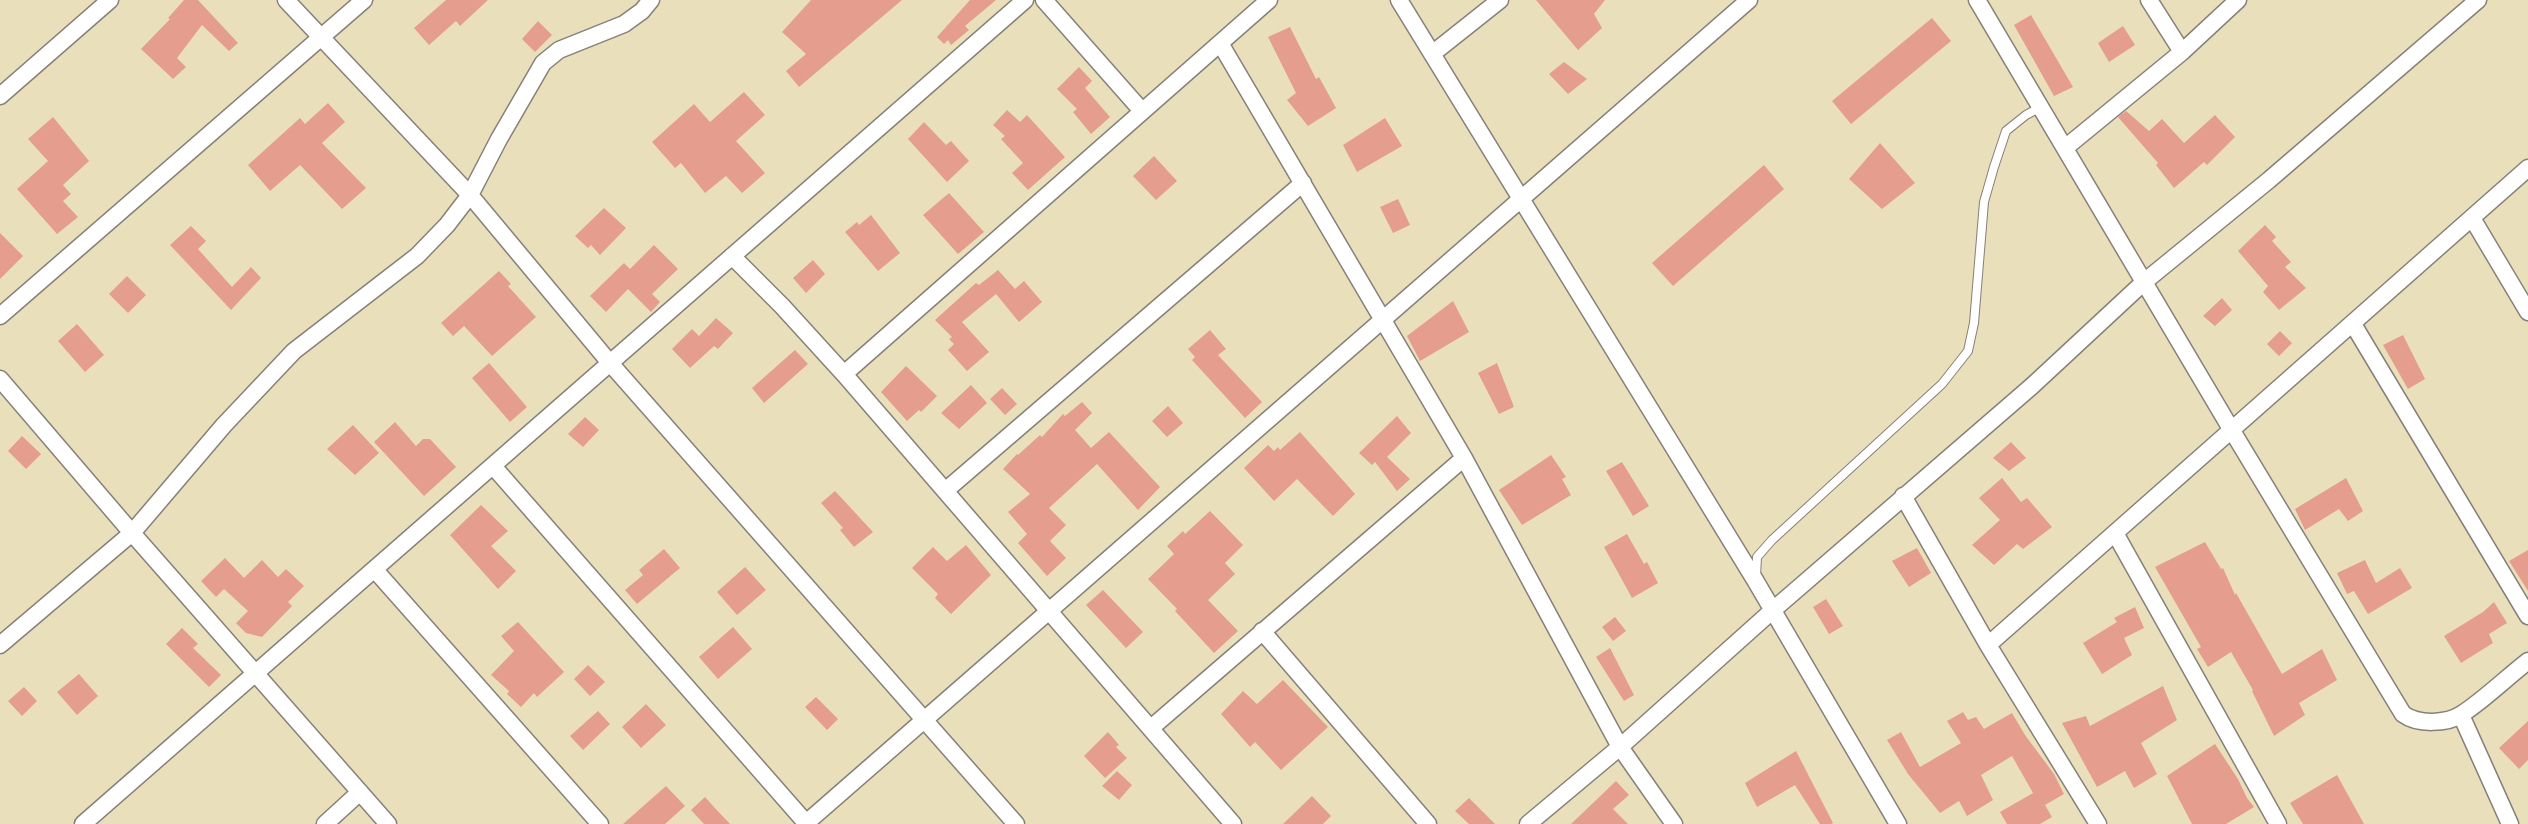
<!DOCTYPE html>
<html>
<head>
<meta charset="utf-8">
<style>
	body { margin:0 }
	canvas { display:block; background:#e9dfbb }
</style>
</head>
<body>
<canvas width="2528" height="824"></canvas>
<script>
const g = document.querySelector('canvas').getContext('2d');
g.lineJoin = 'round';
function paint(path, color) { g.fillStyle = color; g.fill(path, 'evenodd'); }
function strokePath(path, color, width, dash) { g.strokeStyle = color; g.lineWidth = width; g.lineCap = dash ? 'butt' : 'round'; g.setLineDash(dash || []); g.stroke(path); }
const building = new Path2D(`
	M 184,0 L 198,0 L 238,43 L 229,51 L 202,25 L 177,58 L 186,67 L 173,79 L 141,49 L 170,19 L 168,18 Z
	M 446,0 L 488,0 L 460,26 L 456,21 L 429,45 L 414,28 Z
	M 811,0 L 902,0 L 799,87 L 786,71 L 806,54 L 782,32 Z
	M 970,0 L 996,0 L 965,26 L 969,30 L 951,45 L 948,40 L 944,44 L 937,37 Z
	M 1536,0 L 1605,0 L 1594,14 L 1602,28 L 1578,50 Z
	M 2031,15 L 2073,87 L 2054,96 L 2014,25 Z
	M 1932,18 L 1951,41 L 1851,124 L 1832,101 Z
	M 538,21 L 552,35 L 535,52 L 522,39 Z
	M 2123,26 L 2135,45 L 2109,62 L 2098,43 Z
	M 1290,27 L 1316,79 L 1319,77 L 1336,108 L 1308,126 L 1287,100 L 1296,93 L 1268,37 Z
	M 1564,62 L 1587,79 L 1568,94 L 1549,74 Z
	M 1079,67 L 1092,81 L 1085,88 L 1110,117 L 1091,134 L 1073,112 L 1077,109 L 1057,89 Z
	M 744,92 L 765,115 L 736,141 L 765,173 L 742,193 L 726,176 L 705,193 L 681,163 L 675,168 L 652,142 L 694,104 L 710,122 Z
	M 328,103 L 345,122 L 322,143 L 366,188 L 342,209 L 300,165 L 270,191 L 248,165 L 300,118 L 305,124 Z
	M 1007,110 L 1020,122 L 1027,115 L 1065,157 L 1028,190 L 1012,173 L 1023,163 L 1001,139 L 1005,136 L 993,125 Z
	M 2126,111 L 2149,131 L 2162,119 L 2184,143 L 2215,115 L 2235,137 L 2207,165 L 2204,162 L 2174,188 L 2156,165 L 2158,163 L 2118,117 Z
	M 53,117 L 89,161 L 63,185 L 71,194 L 63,201 L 78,217 L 57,234 L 17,189 L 48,161 L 28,139 Z
	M 1385,118 L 1402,146 L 1357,172 L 1343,145 Z
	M 924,122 L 946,145 L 951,141 L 969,161 L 947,182 L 908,139 Z
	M 1880,143 L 1915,183 L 1882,209 L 1849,179 Z
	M 1154,156 L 1177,181 L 1156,200 L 1133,176 Z
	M 1764,165 L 1784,189 L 1673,286 L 1652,263 Z
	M 949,193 L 984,232 L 958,254 L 923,215 Z
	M 1398,199 L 1410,225 L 1393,233 L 1380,207 Z
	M 604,208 L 626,228 L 600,255 L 591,245 L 588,248 L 575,236 Z
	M 871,215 L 900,253 L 878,271 L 845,232 L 857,222 L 859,225 Z
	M 2265,225 L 2276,237 L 2272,241 L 2291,262 L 2285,267 L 2306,288 L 2279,310 L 2263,292 L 2268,286 L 2238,251 Z
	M 191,226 L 206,241 L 198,249 L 232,287 L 251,267 L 261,278 L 231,310 L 170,245 Z
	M 0,233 L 23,256 L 0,279 Z
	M 654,245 L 678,269 L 652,294 L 660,302 L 651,312 L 628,289 L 606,312 L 590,296 L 624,263 L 630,269 Z
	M 813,260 L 825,274 L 806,293 L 793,278 Z
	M 998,270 L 1015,289 L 1024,281 L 1042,302 L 1019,322 L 996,294 L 962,322 L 989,352 L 967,371 L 948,350 L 954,344 L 949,339 L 952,337 L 935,320 L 976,283 L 979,285 Z
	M 499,271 L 511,284 L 508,286 L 536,317 L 492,356 L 464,326 L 453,336 L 441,323 Z
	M 127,276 L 146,295 L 128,313 L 109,294 Z
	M 2222,298 L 2232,310 L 2215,326 L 2203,316 Z
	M 1453,301 L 1469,332 L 1420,361 L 1407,336 Z
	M 716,318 L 733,333 L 718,349 L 714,346 L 690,368 L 672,349 L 692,329 L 699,336 Z
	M 77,324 L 104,355 L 85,372 L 58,341 Z
	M 1210,330 L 1226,349 L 1218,355 L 1262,402 L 1245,418 L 1192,360 L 1195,357 L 1188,349 Z
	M 2280,331 L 2292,343 L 2279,356 L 2267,344 Z
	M 2403,335 L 2425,379 L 2408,389 L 2383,345 Z
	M 795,350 L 808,364 L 764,403 L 752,388 Z
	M 489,363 L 527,407 L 510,422 L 472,378 Z
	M 1497,363 L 1514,407 L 1499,414 L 1478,373 Z
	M 906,366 L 937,396 L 921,412 L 919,410 L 907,421 L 881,392 Z
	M 971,385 L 987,403 L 959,429 L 941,413 Z
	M 1002,388 L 1017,404 L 1005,415 L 990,399 Z
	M 1082,402 L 1092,413 L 1075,430 L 1091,448 L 1109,432 L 1160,487 L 1138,510 L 1097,464 L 1049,508 L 1066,525 L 1050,541 L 1066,558 L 1047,576 L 1018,543 L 1027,534 L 1008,512 L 1030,494 L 1003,469 L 1017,454 L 1018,455 L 1040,435 L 1042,437 L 1063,414 L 1065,416 Z
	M 1168,406 L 1183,423 L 1167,437 L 1152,421 Z
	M 1397,416 L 1411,433 L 1387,457 L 1410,479 L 1397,491 L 1375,462 L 1372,465 L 1359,453 Z
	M 585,417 L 599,430 L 583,447 L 568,434 Z
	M 395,422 L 416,446 L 423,439 L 430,439 L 456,467 L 424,496 L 374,442 Z
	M 353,425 L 379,453 L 355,475 L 327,449 Z
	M 1300,432 L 1355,494 L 1333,516 L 1297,479 L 1274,501 L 1244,468 L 1268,445 L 1274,451 L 1278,447 L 1280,450 Z
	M 22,436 L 41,454 L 26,469 L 8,451 Z
	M 2011,442 L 2026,458 L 2009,471 L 1993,458 Z
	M 1551,455 L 1566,477 L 1562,479 L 1571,495 L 1522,525 L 1499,490 Z
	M 1622,462 L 1649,506 L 1633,516 L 1606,471 Z
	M 2002,478 L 2021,502 L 2027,498 L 2052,527 L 2023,549 L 2017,544 L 1994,565 L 1972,545 L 2000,520 L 1979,498 Z
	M 2346,478 L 2363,511 L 2348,521 L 2339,509 L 2305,530 L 2295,509 Z
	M 835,491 L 873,532 L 854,547 L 840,530 L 843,528 L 821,503 Z
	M 481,505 L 508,531 L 491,546 L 516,571 L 498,589 L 450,535 Z
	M 1210,511 L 1243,545 L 1225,563 L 1235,574 L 1208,600 L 1238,631 L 1214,653 L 1175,611 L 1177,609 L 1148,579 L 1174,554 L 1167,546 L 1183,531 L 1185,534 Z
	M 1627,534 L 1644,564 L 1647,562 L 1658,583 L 1632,598 L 1604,547 Z
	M 2205,542 L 2221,569 L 2223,568 L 2235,595 L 2236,593 L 2282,674 L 2322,649 L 2337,680 L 2299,703 L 2305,715 L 2274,736 L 2252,691 L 2253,690 L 2231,652 L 2208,667 L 2197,649 L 2201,647 L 2155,567 Z
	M 966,545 L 991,575 L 951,614 L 935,598 L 938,594 L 912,568 L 933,547 L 947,561 Z
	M 1917,548 L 1931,573 L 1909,587 L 1892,561 Z
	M 664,549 L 680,568 L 637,604 L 625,590 L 643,575 L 639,570 Z
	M 2528,550 L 2528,591 L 2509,561 Z
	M 225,558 L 244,578 L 262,560 L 278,577 L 286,569 L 304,586 L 288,602 L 292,606 L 262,637 L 246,633 L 236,623 L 248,611 L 224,589 L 216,597 L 201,581 Z
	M 2365,560 L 2376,583 L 2400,568 L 2412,588 L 2368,614 L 2354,591 L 2347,594 L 2337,573 Z
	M 745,567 L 766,590 L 737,615 L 717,592 Z
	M 1103,590 L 1143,632 L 1126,648 L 1086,605 Z
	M 1826,599 L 1843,626 L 1829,634 L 1813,607 Z
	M 2494,602 L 2507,623 L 2489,634 L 2493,643 L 2461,663 L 2444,636 L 2483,612 Z
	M 2135,607 L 2144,628 L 2124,638 L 2132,655 L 2102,674 L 2083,643 L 2117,622 L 2114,618 Z
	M 1615,617 L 1626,631 L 1613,641 L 1602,627 Z
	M 518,622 L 564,672 L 537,697 L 534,693 L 521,707 L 507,694 L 509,691 L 491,675 L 514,651 L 501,636 Z
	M 733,627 L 752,649 L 718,679 L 699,657 Z
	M 182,628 L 198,644 L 193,648 L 221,675 L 209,687 L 166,644 Z
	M 1610,648 L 1634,695 L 1624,701 L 1596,657 Z
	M 588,665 L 605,682 L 590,696 L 574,679 Z
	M 79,674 L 98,696 L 77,715 L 57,692 Z
	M 1283,680 L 1328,727 L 1281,770 L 1255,742 L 1250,747 L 1221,714 L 1243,691 L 1257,704 Z
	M 2163,686 L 2177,720 L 2141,743 L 2157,774 L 2134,788 L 2125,771 L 2097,787 L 2062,723 L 2086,716 L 2090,726 Z
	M 24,687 L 37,701 L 22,716 L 8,701 Z
	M 816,697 L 838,719 L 827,730 L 805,707 Z
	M 646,704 L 666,725 L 641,748 L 622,727 Z
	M 598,711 L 610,724 L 583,750 L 570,736 Z
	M 1963,712 L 1968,720 L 1976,717 L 1984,729 L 2012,713 L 2025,735 L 2054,774 L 2064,794 L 2045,805 L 2052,817 L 2040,824 L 2007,824 L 2000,812 L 2033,793 L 2012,756 L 1981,775 L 1993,800 L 1967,816 L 1959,801 L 1940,813 L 1908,774 L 1887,740 L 1901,732 L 1920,767 L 1961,743 L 1947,721 Z
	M 2528,721 L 2528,760 L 2519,769 L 2499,748 Z
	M 1108,732 L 1119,745 L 1116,747 L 1127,758 L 1105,778 L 1084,756 Z
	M 2215,744 L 2238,779 L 2247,798 L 2254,807 L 2226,824 L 2192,824 L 2167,776 Z
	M 1796,751 L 1833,823 L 1831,824 L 1820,824 L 1795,785 L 1757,807 L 1745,783 Z
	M 1117,771 L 1132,785 L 1119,800 L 1102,786 Z
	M 2337,775 L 2364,824 L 2303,824 L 2290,803 Z
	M 1616,781 L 1629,795 L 1613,809 L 1628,824 L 1571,824 Z
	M 666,786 L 685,806 L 665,824 L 623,824 Z
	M 1312,796 L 1331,816 L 1323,824 L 1283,824 Z
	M 705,797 L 713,806 L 730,824 L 704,824 L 691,810 Z
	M 1469,798 L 1495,824 L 1469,824 L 1455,811 Z`);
const service = new Path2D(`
	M 1756,576 L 1757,557 L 1772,540 L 1942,384 L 1968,351 L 1974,323 L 1984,202 L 1994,167 L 2006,131 L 2026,115 L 2041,107`);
const minor = new Path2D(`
	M 286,0 L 470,195 L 610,363 L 1016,824
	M 1044,0 L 1142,111
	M 1399,0 L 1755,580 L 1898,824
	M 1977,0 L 2231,429 L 2403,714 C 2418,725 2447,724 2462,714 C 2485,699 2506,678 2528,661
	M 2149,0 L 2182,52
	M 1220,43 L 1464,458 L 1620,747 L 1674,824
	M 1432,54 L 1500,0
	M 0,96 L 110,0
	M 2065,148 L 2182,52 L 2238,0
	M 2472,218 L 2528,312
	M 732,256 L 782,306 L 844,374 L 1233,824
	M 0,316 L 364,0
	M 2353,324 L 2528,616
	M 844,374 L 1269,0
	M 0,379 L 132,533 L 388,824
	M 493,466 L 807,824
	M 945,491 L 1303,183
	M 1903,496 L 1988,645 L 2098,824
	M 2115,533 L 2278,824
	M 375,570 L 600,824
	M 1262,631 L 1428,824
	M 0,645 L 132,533 L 224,425 L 294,351 L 417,256 L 447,225 L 470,195 L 499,139 L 543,63 L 559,50 L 624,24 L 642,11 L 651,0
	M 1988,645 L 2528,168
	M 2461,715 L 2510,824
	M 1151,728 L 1464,458
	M 83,824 L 1025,0
	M 325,824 L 360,792
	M 805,824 L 1749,0
	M 1528,824 L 1620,747 L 1773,610 L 2032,386 L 2144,282 L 2269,180 L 2478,0`);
paint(building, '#e59e8d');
strokePath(service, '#86807b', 10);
strokePath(minor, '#86807b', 19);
strokePath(service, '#fff', 8);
strokePath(minor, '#fff', 16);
</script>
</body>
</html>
